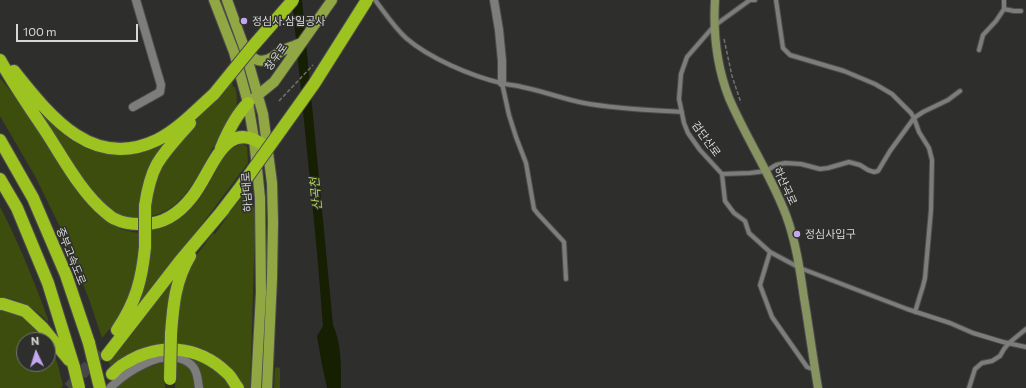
<!DOCTYPE html>
<html>
<head>
<meta charset="utf-8">
<style>
	body { margin:0 }
	#map { position:relative; width:1026px; height:388px; overflow:hidden; background:#2e2f2d; font-family:Commissioner,sans-serif }
	canvas { display:block }
	.north { position:absolute; left:16px; top:332px; width:40px; height:40px; box-sizing:border-box; background:#2e2f2d; border:1px solid #727371; border-radius:50%; rotate:356deg; font-size:11px; font-weight:700; line-height:16px; text-align:center; color:#d7d8d6 }
	.north::after { content:''; display:block; margin:auto; width:14px; height:18px; background:#c5a7f1; clip-path:polygon(50% 0,100% 100%,50% 72%,0 100%) }
	.scale { position:absolute; left:16px; top:24px; width:122px; height:18px; box-sizing:border-box; border:2px solid #d7d8d6; border-top:0; padding-left:5px; font-size:12px; line-height:14px; white-space:nowrap; color:#d7d8d6; -webkit-text-stroke:3px #2e2f2d; paint-order:stroke }
</style>
</head>
<body>
<div id="map">
<canvas width="1026" height="388"></canvas>
<div class="north">N</div>
<div class="scale">100 m</div>
</div>
<script>
const g = document.querySelector('canvas').getContext('2d');
g.lineJoin = 'round';
function paint(path, color) { g.fillStyle = color; g.fill(path, 'evenodd'); }
function strokePath(path, color, width, dash) { g.strokeStyle = color; g.lineWidth = width; g.lineCap = dash ? 'butt' : 'round'; g.setLineDash(dash || []); g.stroke(path); }
function label(font, color, halo, rows, align = 'center') {
  g.font = font + ' Commissioner,"Noto Sans KR",sans-serif'; g.lineWidth = 3; g.setLineDash([]); g.textBaseline = 'middle'; g.strokeStyle = halo; g.fillStyle = color; for (const [text, x, y, turn = 0] of rows) {
    g.save(); g.translate(x, y); g.rotate((+turn || 0) * Math.PI / 180); g.textAlign = isNaN(turn) ? turn : align; if (halo) g.strokeText(text, 0, 0); g.fillText(text, 0, 0); g.restore();
  }
}
const green = new Path2D(`
	M 0,78 C 26,109 46,143 69,176 C 77,188 85,202 96,213 C 108,224 123,232 140,233 L 139,261 L 131,298 L 114,324 L 102,338 L 89,299 L 63,233 L 35,176 L 0,116 Z
	M 232,81 L 233,87 L 235,87 C 237,95 238,104 235,112 C 227,125 219,138 211,151 C 197,177 182,211 150,216 L 150,207 L 153,190 L 162,164 L 181,137 Z
	M 25,94 L 45,117 L 59,131 L 71,140 L 88,149 L 110,154 L 165,142 L 165,143 L 159,150 L 140,219 C 118,217 111,211 95,198 Z
	M 242,144 L 247,146 L 248,163 L 165,273 L 138,306 L 145,283 L 149,230 C 178,228 199,204 211,180 C 219,166 224,149 242,144 Z
	M 250,188 L 252,204 L 255,210 L 255,229 L 250,388 L 245,388 C 230,360 207,346 176,343 L 177,331 L 181,289 L 193,260 L 213,233 L 215,234 L 227,217 L 227,215 L 244,195 L 246,196 L 246,192 Z
	M 0,207 C 19,243 34,281 48,319 L 48,322 C 35,308 20,299 0,297 Z
	M 174,276 L 166,344 C 145,344 127,354 110,366 L 109,362 Z
	M 0,309 L 21,314 L 48,340 L 24,340 L 24,364 L 48,364 L 48,340 C 56,354 59,370 63,385 L 61,388 L 0,388 Z
	M 188,357 L 210,363 L 234,388 L 203,388 C 202,373 201,366 188,357 Z
	M 176,360 L 186,363 L 193,373 L 195,388 L 175,388 Z
	M 166,362 L 165,388 L 116,388 L 116,387 C 129,376 149,365 166,362 Z
	M 278,367 L 280,369 L 280,388 L 274,388 L 275,368 Z`);
const water = new Path2D(`
	M 292,0 L 302,0 L 333,325 C 342,345 341,367 341,388 L 327,388 L 322,365 L 317,336 L 323,326 L 317,252 Z`);
const highwayTunnel = new Path2D(`
	M 69,388 L 80,376 L 104,347`);
const path = new Path2D(`
	M 724,39 L 732,76 L 741,103
	M 279,101 L 313,65`);
const lane = new Path2D(`
	M 375,0 C 385,13 394,27 406,38 C 429,58 471,76 501,83 C 508,85 516,85 522,87 C 543,91 563,99 584,103 C 616,109 649,110 682,112
	M 755,0 L 750,0 L 714,26 L 687,57 L 681,74 L 679,99 L 684,123 L 688,133 L 700,150 L 722,174 L 725,201 L 734,213 L 745,221 L 749,233 L 770,252 L 760,285 L 772,317 L 807,367 L 815,370
	M 776,0 L 783,48 L 790,55 L 844,71 L 875,84 L 892,94 L 911,113 L 914,118 L 919,132 L 929,148 L 932,160 L 931,210 L 925,278 L 923,286 L 915,312
	M 1004,9 L 1014,11 L 1021,11
	M 979,50 L 983,35 L 996,21 L 1004,9 L 1004,0
	M 502,83 L 509,115 L 516,137 L 526,163 L 534,209 L 538,214 L 564,242 L 566,279
	M 722,174 L 750,173 L 766,171 L 776,165 L 785,163 L 801,164 L 820,169 L 828,168 L 849,162 L 860,165 L 868,170 L 874,172 L 878,171 L 890,151 L 914,118 L 923,112 L 948,100 L 960,91
	M 770,252 L 800,268 L 907,309 L 950,323 L 973,333 L 1003,342 L 1026,347
	M 969,388 L 975,369 L 982,363 L 992,361 L 1000,356 L 1004,349 L 1009,343 L 1026,329`);
const street = new Path2D(`
	M 494,0 L 499,30 L 502,61 L 502,83
	M 133,107 L 160,92 L 161,85 L 136,0
	M 110,388 C 126,372 161,349 184,360 C 188,362 193,365 195,370 C 198,376 198,382 199,388`);
const secondary = new Path2D(`
	M 715,0 C 713,33 717,67 729,98 C 746,138 771,175 786,215 C 796,242 800,270 804,298 C 809,328 813,358 818,388`);
const primary = new Path2D(`
	M 214,0 L 234,52 L 248,103 L 254,139 L 260,198 L 261,293 L 256,388
	M 227,0 L 244,47 L 263,114 L 272,183 L 273,222 L 272,278 L 267,388
	M 246,50 C 253,61 262,64 273,57 C 276,55 278,53 281,51 C 287,48 295,46 301,43
	M 253,99 L 274,82 L 332,0`);
const highway = new Path2D(`
	M 0,60 C 14,85 30,108 46,132 C 63,158 81,192 105,212 C 108,214 111,218 115,219 C 121,222 131,224 138,224 C 161,226 178,215 192,197 C 213,171 225,113 267,148
	M 14,71 C 50,116 92,171 157,140 C 179,129 196,110 214,94
	M 0,140 L 33,198 L 66,275 L 89,343
	M 221,148 C 228,131 236,115 248,103
	M 0,179 L 17,208 L 48,283 L 74,367
	M 145,206 C 147,192 150,177 157,164 C 166,149 179,136 190,123
	M 219,215 L 239,189
	M 0,304 L 3,304 L 25,311 L 42,327 L 69,360
	M 117,330 C 136,302 142,279 145,247
	M 171,334 C 173,306 175,281 190,256
	M 107,355 L 180,261 L 224,209
	M 112,374 C 116,370 120,366 124,364 C 158,342 198,345 227,373 C 231,376 234,383 238,388`);
const highwayBridge = new Path2D(`
	M 214,94 L 253,46 L 293,0
	M 239,189 L 314,84 L 367,0
	M 145,247 L 145,206
	M 89,343 L 100,388
	M 74,367 L 79,388
	M 170,379 L 171,334`);
const markers = [
	[244,21,4,"#c5a7f1"],
	[797,234,4,"#c5a7f1"]
];
const poiNames = [
	["정심사.삼일공사",252,21],
	["정심사입구",805,234]
];
const streetNames = [
	["창우로",276,57,-55],
	["검단산로",706,139,54],
	["하산곡로",785,186,65],
	["하남대로",247,192,-94],
	["중부고속도로",71,256,68]
];
const waterNames = [
	["산곡천",316,194,-96]
];
paint(green, '#3d4d0d');
paint(water, '#171f02');
strokePath(highwayTunnel, '#474846', 12, [12, 6]);
strokePath(lane, '#4d4d4b', 6);
strokePath(street, '#4d4d4b', 10);
strokePath(secondary, '#4d4d4b', 10);
strokePath(primary, '#4d4d4b', 12);
strokePath(highway, '#4d4d4b', 14);
strokePath(path, '#717270', 1.5, [4, 2]);
strokePath(lane, '#7d7e7b', 4);
strokePath(street, '#7d7e7b', 8);
strokePath(secondary, '#879360', 8);
strokePath(primary, '#90a744', 10);
strokePath(highway, '#9dc320', 12);
strokePath(highwayBridge, '#4d4d4b', 14, []);
strokePath(highwayBridge, '#9dc320', 12);
for (const [x, y, r, color] of markers) { const dot = new Path2D(); dot.arc(x, y, r, 0, 2 * Math.PI); g.fillStyle = color; g.fill(dot); strokePath(dot, '#2e2f2d', 1.5); }
label('11px', '#d7d8d6', '#2e2f2d', poiNames, 'left');
label('11px', '#d7d8d6', '#2e2f2d', streetNames);
label('italic 12px', '#b3d558', '#2e2f2d', waterNames);
</script>
</body>
</html>
